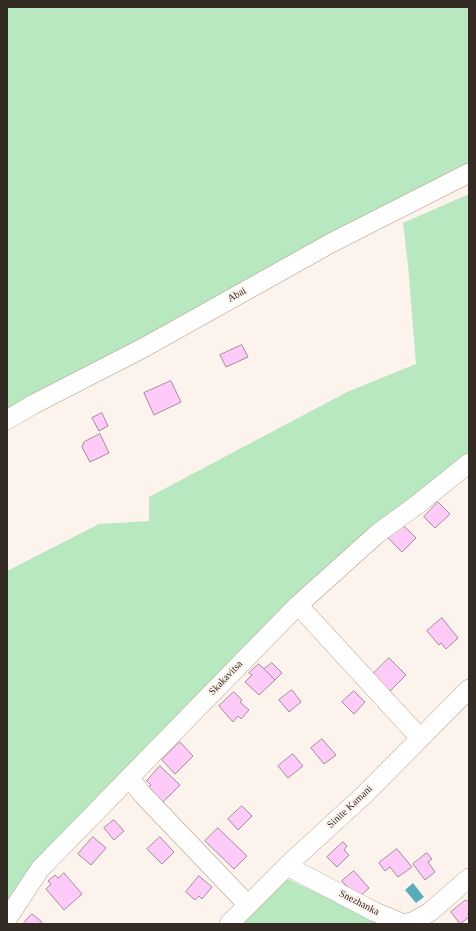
<!DOCTYPE html>
<html>
<head>
<meta charset="utf-8">
<style>
	body { margin:0 }
	#map { position:relative; width:476px; height:931px; overflow:hidden; background:#fcf3ec; font-family:Georgia,serif }
	canvas { display:block }
	.frame { position:absolute; inset:0; border:8px solid #342b25; pointer-events:none }
</style>
</head>
<body>
<div id="map">
<canvas width="476" height="931"></canvas>
<div class="frame"></div>
</div>
<script>
const g = document.querySelector('canvas').getContext('2d');
g.lineJoin = 'round';
function paint(path, color) { g.fillStyle = color; g.fill(path, 'evenodd'); }
function strokePath(path, color, width, dash) { g.strokeStyle = color; g.lineWidth = width; g.lineCap = dash ? 'butt' : 'round'; g.setLineDash(dash || []); g.stroke(path); }
function label(font, color, halo, rows, align = 'center') {
  g.font = font + ' Georgia,serif'; g.lineWidth = 4; g.setLineDash([]); g.textBaseline = 'middle'; g.strokeStyle = halo; g.fillStyle = color; for (const [text, x, y, turn = 0] of rows) {
    g.save(); g.translate(x, y); g.rotate((+turn || 0) * Math.PI / 180); g.textAlign = isNaN(turn) ? turn : align; if (halo) g.strokeText(text, 0, 0); g.fillText(text, 0, 0); g.restore();
  }
}
const green = new Path2D(`
	M 7,7 L 469,7 L 469,179 L 7,413 Z
	M 469,194 L 469,463 L 306,590 L 7,910 L 7,571 L 99,524 L 149,521 L 149,497 L 347,392 L 416,364 L 408,265 L 403,223 Z
	M 283,877 L 385,924 L 237,924 Z`);
const water = new Path2D(`
	M 413,883 L 424,897 L 416,903 L 405,890 Z`);
const building = new Path2D(`
	M 242,345 L 248,357 L 226,367 L 220,355 Z
	M 171,381 L 181,402 L 154,415 L 144,393 Z
	M 102,413 L 108,426 L 99,431 L 92,418 Z
	M 100,434 L 109,453 L 90,462 L 82,447 L 84,442 Z
	M 438,502 L 450,514 L 435,528 L 424,517 Z
	M 400,522 L 416,538 L 402,552 L 386,536 Z
	M 442,618 L 458,638 L 446,649 L 441,643 L 439,645 L 427,631 Z
	M 389,658 L 406,675 L 387,694 L 370,677 Z
	M 272,663 L 282,673 L 275,680 L 264,669 Z
	M 259,664 L 275,680 L 259,695 L 245,682 L 252,675 L 249,673 Z
	M 292,690 L 301,702 L 289,712 L 279,700 Z
	M 354,691 L 365,702 L 354,714 L 342,702 Z
	M 234,692 L 242,700 L 240,702 L 249,710 L 241,719 L 238,716 L 233,722 L 219,706 Z
	M 322,739 L 336,755 L 324,764 L 311,748 Z
	M 180,742 L 193,756 L 175,774 L 162,760 Z
	M 293,754 L 303,766 L 288,778 L 278,766 Z
	M 160,766 L 180,785 L 163,802 L 148,788 L 151,785 L 147,781 Z
	M 242,806 L 252,816 L 238,830 L 228,819 Z
	M 114,820 L 124,831 L 114,840 L 104,828 Z
	M 218,828 L 247,856 L 234,869 L 205,841 Z
	M 93,837 L 106,848 L 91,865 L 78,854 Z
	M 160,837 L 174,852 L 162,864 L 147,849 Z
	M 343,842 L 347,846 L 344,850 L 349,855 L 337,867 L 327,857 Z
	M 397,849 L 412,867 L 398,877 L 390,867 L 385,871 L 379,863 Z
	M 427,853 L 432,859 L 428,862 L 435,872 L 425,880 L 413,864 Z
	M 354,871 L 369,888 L 358,898 L 342,881 Z
	M 64,873 L 82,894 L 64,910 L 46,889 L 51,884 L 48,881 L 55,875 L 58,878 Z
	M 199,876 L 212,887 L 202,899 L 199,896 L 195,900 L 186,892 Z
	M 466,900 L 469,903 L 469,912 L 468,913 L 469,917 L 460,924 L 451,912 Z
	M 32,914 L 42,922 L 41,924 L 23,924 Z`);
const minor = new Path2D(`
	M 7,420 L 34,404 L 145,347 L 331,243 L 469,173
	M 298,605 L 420,738
	M 129,778 L 143,795 L 248,905
	M 287,866 L 375,912 L 404,924 L 414,921 L 430,912 L 469,878
	M 7,919 L 40,869 L 298,605 L 377,534 L 418,504 L 469,463
	M 229,924 L 293,860 L 365,794 L 469,689`);
const streetNames = [
	["Abai",237,295,-29],
	["Skakavitsa",226,678,-46],
	["Sinite Kamani",350,807,-43],
	["Snezhanka",359,903,27]
];
paint(green, '#b7e8bf');
paint(water, '#59acb9');
paint(building, '#fecaf8');
strokePath(building, '#a08c9d', 1);
strokePath(minor, '#b39e8d', 20);
strokePath(minor, '#fff', 19);
label('10px', '#342b25', '#fcf3ec', streetNames);
</script>
</body>
</html>
